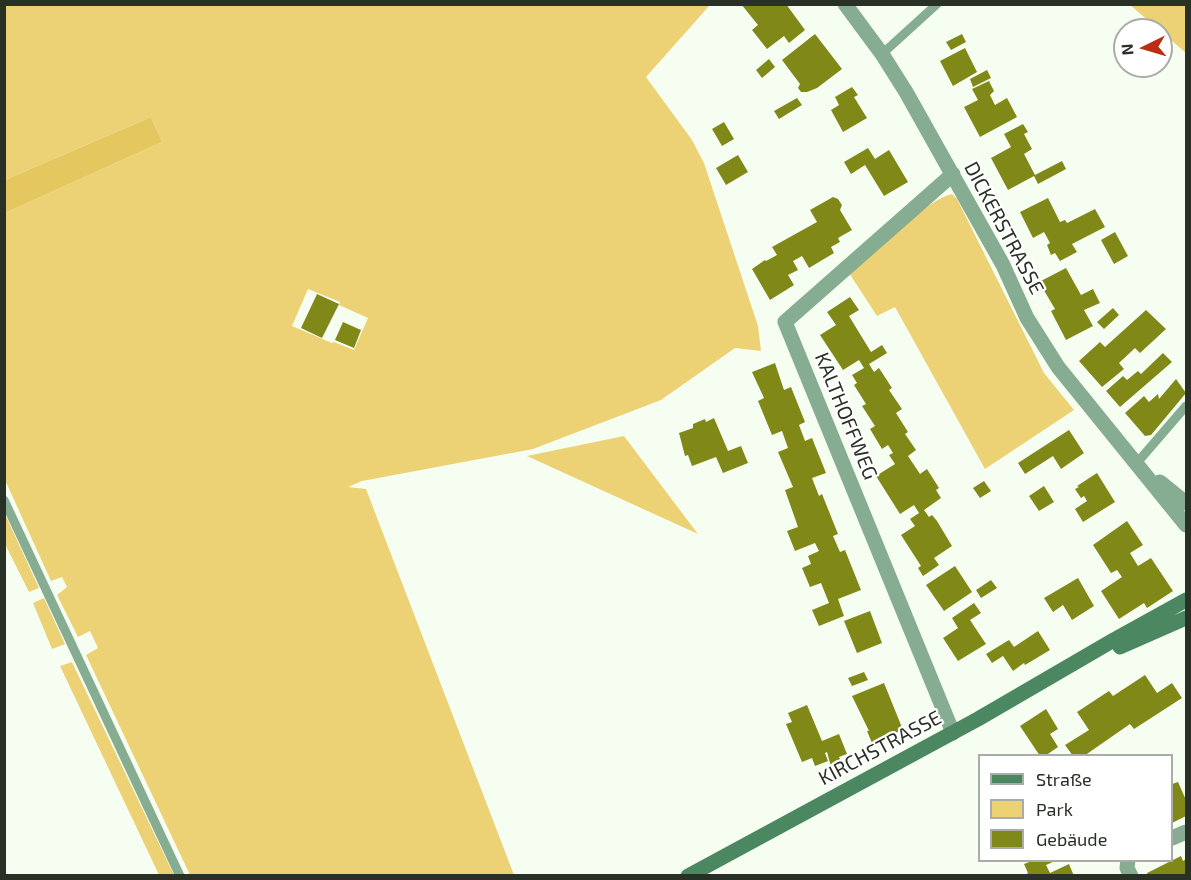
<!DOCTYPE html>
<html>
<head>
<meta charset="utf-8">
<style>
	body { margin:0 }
	#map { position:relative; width:1191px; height:880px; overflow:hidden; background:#f6fef2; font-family:"Exo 2",sans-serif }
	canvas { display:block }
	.frame { position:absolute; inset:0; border:6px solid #293025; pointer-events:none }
	.legend { position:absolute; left:978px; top:754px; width:195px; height:108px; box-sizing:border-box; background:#fff; border:2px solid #a9aca8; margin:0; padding:8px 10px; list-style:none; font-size:18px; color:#293025 }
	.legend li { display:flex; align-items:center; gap:12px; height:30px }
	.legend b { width:30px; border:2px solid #a9aca8 }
	.north { position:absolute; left:1113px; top:18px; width:60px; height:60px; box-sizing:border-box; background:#fff; border:2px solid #a9aca8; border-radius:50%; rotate:265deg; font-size:16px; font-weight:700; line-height:24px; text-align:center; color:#293025 }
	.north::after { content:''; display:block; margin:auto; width:21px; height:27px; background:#ba2e14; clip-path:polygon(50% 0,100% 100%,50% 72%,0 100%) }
</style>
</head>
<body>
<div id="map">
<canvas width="1191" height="880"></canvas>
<div class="frame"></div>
<ul class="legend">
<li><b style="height:8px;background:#4b8761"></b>Straße</li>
<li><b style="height:16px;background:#edd275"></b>Park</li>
<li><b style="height:16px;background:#808818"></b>Gebäude</li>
</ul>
<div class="north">N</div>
</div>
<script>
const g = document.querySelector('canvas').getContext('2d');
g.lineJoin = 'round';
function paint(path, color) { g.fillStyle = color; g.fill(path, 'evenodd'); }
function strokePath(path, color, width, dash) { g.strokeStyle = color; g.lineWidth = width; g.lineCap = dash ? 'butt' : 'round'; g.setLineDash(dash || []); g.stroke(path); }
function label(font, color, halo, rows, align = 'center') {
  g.font = font + ' "Exo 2",sans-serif'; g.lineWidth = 4.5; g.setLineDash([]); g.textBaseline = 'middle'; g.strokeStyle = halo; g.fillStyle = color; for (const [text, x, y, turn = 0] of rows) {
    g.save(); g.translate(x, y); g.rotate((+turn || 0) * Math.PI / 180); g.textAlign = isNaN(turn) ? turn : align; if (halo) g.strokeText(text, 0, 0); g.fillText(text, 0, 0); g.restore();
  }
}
const green = new Path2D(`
	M 5,5 L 710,5 L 646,77 L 692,140 L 704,163 L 758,326 L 761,351 L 735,348 L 661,400 L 533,449 L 362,481 L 348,487 L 366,489 L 514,875 L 190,875 L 86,655 L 98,648 L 90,631 L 78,637 L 57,595 L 67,587 L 62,577 L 51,581 L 5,480 L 5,213 L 162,142 L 151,117 L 5,180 ZM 308,289 L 340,302 L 339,305 L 368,318 L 354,350 L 334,342 L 332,343 L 292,326 Z
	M 1130,5 L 1186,5 L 1186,53 Z
	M 952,194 L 957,199 L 1044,373 L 1074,410 L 985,469 L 895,307 L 877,316 L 849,273 C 872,253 924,201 952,194 Z
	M 624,436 L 698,534 L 527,456 Z
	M 5,514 L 39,588 L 29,592 L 5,544 Z
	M 44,598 L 65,644 L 52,649 L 33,603 Z
	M 72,662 L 174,875 L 159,875 L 60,666 Z`);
const forest = new Path2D(`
	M 151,117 L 162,142 L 5,213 L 5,180 Z`);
const building = new Path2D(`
	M 741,4 L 786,4 L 805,30 L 789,43 L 784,36 L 767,49 L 752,30 L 758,25 Z
	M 815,34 L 842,69 L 817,88 L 807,92 L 801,92 L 798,88 L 800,84 L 782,60 Z
	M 962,34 L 966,42 L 951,50 L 946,42 Z
	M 965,48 L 977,72 L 953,86 L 940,61 Z
	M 769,59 L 775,67 L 762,78 L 756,70 Z
	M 987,70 L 991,78 L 973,87 L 970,79 Z
	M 989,81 L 994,91 L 990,95 L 995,105 L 1007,98 L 1017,117 L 980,137 L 964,107 L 978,100 L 972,89 Z
	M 852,87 L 858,95 L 854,97 L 867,118 L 843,132 L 831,110 L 839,105 L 835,97 Z
	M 797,98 L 802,105 L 779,119 L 774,111 Z
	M 724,122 L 734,139 L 722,146 L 712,129 Z
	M 1023,124 L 1028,132 L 1024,134 L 1032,149 L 1024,154 L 1035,175 L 1062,161 L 1066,169 L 1038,184 L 1034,176 L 1008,190 L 991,158 L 1011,147 L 1004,134 Z
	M 868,148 L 875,159 L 889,150 L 908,182 L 884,196 L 865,165 L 851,174 L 844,162 Z
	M 738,155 L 748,172 L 726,185 L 716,168 Z
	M 833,197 L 838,199 L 842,205 L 840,210 L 852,230 L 838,238 L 840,242 L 831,247 L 834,253 L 809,268 L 802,256 L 793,261 L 798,270 L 788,275 L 794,285 L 770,300 L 752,269 L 765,260 L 766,261 L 777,255 L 772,247 L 817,222 L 810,210 Z
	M 1048,198 L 1060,222 L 1065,220 L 1067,223 L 1095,209 L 1105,227 L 1072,244 L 1077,252 L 1060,261 L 1055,253 L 1051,255 L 1047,245 L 1050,243 L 1044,232 L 1033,238 L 1020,212 Z
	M 1115,232 L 1128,256 L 1114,264 L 1101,240 Z
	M 1066,268 L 1081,295 L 1093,289 L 1100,303 L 1084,310 L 1093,326 L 1066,340 L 1051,311 L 1055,309 L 1039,282 Z
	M 317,294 L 339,304 L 322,338 L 301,328 Z
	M 850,297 L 859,310 L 849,316 L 871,352 L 882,345 L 887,353 L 869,364 L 874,372 L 879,368 L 892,388 L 889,390 L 902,409 L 896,413 L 908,432 L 905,434 L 916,450 L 908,456 L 920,474 L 927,469 L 939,488 L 936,490 L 941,498 L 924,510 L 929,517 L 932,515 L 937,521 L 952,546 L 934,558 L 939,565 L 923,576 L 918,568 L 921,566 L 901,535 L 915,526 L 910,519 L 919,513 L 914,505 L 900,514 L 876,476 L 895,464 L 889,455 L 893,453 L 888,445 L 882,449 L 870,429 L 875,426 L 862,406 L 866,404 L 854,385 L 857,383 L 852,375 L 864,368 L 859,360 L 843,370 L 820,335 L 836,325 L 827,312 Z
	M 1113,308 L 1119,315 L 1104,329 L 1097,322 Z
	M 1146,310 L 1166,329 L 1140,353 L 1135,348 L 1119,363 L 1124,369 L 1102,387 L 1079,361 L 1100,342 L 1105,347 Z
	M 343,322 L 361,330 L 354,348 L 335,340 Z
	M 1163,353 L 1172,362 L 1120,407 L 1106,391 L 1123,376 L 1127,380 L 1138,371 L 1141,374 Z
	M 775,363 L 784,390 L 791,387 L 805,422 L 799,425 L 805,441 L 812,438 L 826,473 L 812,478 L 819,496 L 822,494 L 838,534 L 833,536 L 840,552 L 845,550 L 861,590 L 838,599 L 844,616 L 819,626 L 812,610 L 829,603 L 821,583 L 810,587 L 802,568 L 811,564 L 808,556 L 819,551 L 815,543 L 795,551 L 787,531 L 798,527 L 785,490 L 793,487 L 778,452 L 788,448 L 782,431 L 772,435 L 758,401 L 764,398 L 752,372 Z
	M 1176,379 L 1186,393 L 1151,435 L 1145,436 L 1125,413 L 1144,396 L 1149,402 L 1158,394 L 1159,399 Z
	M 714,418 L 728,451 L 741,446 L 748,463 L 723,473 L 716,457 L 692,466 L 688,455 L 685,456 L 679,433 L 693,428 L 693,424 L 705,419 L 706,422 Z
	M 1069,430 L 1084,453 L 1061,469 L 1053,456 L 1025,474 L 1018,463 Z
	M 1097,473 L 1115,502 L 1083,522 L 1075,509 L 1087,501 L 1084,496 L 1081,498 L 1075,489 L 1079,487 L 1077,486 Z
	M 984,481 L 991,491 L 980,498 L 973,488 Z
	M 1044,486 L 1054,502 L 1039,511 L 1029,496 Z
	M 1127,521 L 1143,545 L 1130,553 L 1138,566 L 1151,558 L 1173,591 L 1147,608 L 1144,603 L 1119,619 L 1101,591 L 1122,577 L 1117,570 L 1111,573 L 1093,545 Z
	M 955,566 L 972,592 L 944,611 L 926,585 Z
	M 1078,578 L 1094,606 L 1072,620 L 1063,605 L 1053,612 L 1044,598 Z
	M 991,580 L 997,588 L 981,598 L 976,590 Z
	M 974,603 L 981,613 L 970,620 L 986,644 L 958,661 L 943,638 L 958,628 L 952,618 Z
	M 870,611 L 882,643 L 857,653 L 844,621 Z
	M 1038,631 L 1050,650 L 1025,665 L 1024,663 L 1013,671 L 1003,656 L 992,663 L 986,654 L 1009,640 L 1014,647 Z
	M 864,672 L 868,680 L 852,686 L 848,678 Z
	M 1145,675 L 1157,693 L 1172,683 L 1182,698 L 1134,729 L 1130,724 L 1084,756 L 1073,756 L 1065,745 L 1089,730 L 1077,712 L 1109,691 L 1113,696 Z
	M 884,683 L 903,730 L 872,743 L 867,731 L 869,731 L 852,696 Z
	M 807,705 L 822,741 L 839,734 L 847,754 L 839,757 L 843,765 L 832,770 L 827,752 L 825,753 L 828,761 L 815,766 L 812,758 L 802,762 L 786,724 L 792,722 L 788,713 Z
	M 1046,709 L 1058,729 L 1050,734 L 1058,747 L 1045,756 L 1040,756 L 1020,726 Z
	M 1178,782 L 1186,800 L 1185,807 L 1186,816 L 1172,823 L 1172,784 Z
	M 1181,856 L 1183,861 L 1186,859 L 1186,876 L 1148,876 L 1147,873 Z
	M 1032,861 L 1055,861 L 1046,865 L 1050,873 L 1069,864 L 1074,876 L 1024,876 L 1028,873 L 1024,864 Z`);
const lane = new Path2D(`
	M 882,54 L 937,4
	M 1136,464 L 1186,406
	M 4,500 L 180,876`);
const street = new Path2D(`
	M 845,4 L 882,54 L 906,92 L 1003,265 L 1027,318 L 1058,367 L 1186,525
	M 1160,482 L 1186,503
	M 953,733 L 785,322 L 953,174
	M 1172,838 L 1186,832
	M 1128,860 L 1127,868 L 1131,876`);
const secondary = new Path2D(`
	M 1120,647 L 1186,618
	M 688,876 L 978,719 L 1112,641 L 1186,600`);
const streetNames = [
	["DICKERSTRASSE",1004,228,62],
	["KALTHOFFWEG",846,416,68],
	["KIRCHSTRASSE",880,748,-28]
];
paint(green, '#edd275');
paint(forest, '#e4c75f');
paint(building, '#808818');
strokePath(lane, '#86ad92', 9);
strokePath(street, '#86ad92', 15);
strokePath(secondary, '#4b8761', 15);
label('20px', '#293025', '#fff', streetNames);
</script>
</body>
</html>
